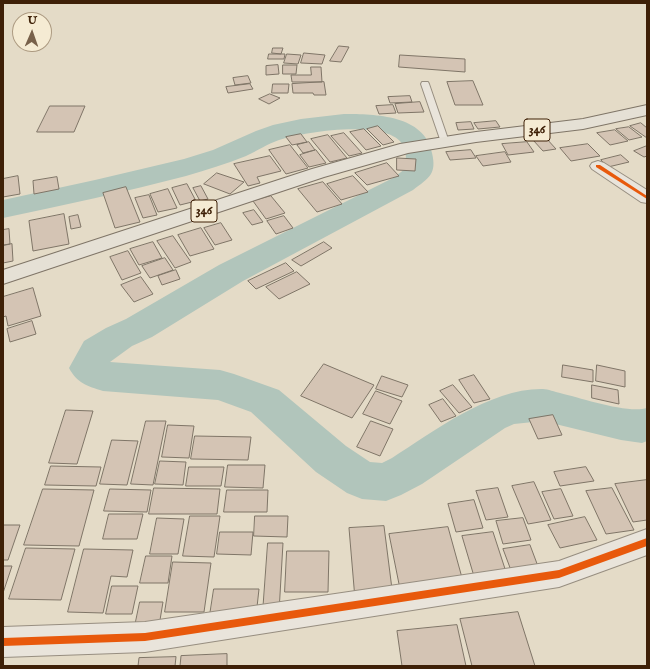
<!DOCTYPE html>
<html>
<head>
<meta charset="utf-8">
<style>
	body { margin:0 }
	#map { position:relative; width:650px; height:669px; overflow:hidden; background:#e4dbc7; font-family:"IM FELL English",serif }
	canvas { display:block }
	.frame { position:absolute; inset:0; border:4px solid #3e2007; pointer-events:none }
	.north { position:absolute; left:12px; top:12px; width:40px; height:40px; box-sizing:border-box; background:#f5ebd3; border:1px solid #ac9a81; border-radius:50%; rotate:2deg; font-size:11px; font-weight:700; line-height:16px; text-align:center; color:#3e2007 }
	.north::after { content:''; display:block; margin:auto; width:14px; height:18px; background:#78614a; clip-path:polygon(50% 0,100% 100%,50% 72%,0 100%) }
</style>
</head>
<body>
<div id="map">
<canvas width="650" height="669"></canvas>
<div class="frame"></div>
<div class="north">U</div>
</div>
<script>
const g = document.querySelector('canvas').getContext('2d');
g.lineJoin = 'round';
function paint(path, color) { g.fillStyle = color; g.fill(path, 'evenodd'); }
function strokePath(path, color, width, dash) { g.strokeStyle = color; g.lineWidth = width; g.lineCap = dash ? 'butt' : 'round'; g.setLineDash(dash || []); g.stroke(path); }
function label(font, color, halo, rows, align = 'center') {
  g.font = font + ' "IM FELL English",serif'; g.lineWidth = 3.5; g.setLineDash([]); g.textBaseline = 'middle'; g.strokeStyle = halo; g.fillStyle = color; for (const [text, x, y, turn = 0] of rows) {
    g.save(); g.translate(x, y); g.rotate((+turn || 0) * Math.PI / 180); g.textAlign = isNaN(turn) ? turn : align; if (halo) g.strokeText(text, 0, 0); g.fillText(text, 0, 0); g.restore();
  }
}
const river = new Path2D(`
	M 344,114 C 375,114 425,115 432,153 C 437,174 429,178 413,190 L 243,281 L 152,337 L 132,346 L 110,362 L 220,370 L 234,374 L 279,390 L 346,446 L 370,462 L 382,463 L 392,458 C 434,431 491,388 543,389 C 548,389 555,392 560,393 C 581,398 628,414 647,408 L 647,441 L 642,443 L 621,440 L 543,421 L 514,424 L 505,428 L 422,484 L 401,495 L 386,501 L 362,499 L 347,493 L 316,472 L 251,412 L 218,400 L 103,391 C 87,386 77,383 69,368 L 84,341 L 106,328 L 126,319 L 219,265 L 393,178 L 405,169 C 406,162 407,151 403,145 C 388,118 303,132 279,140 C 267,144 257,151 246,156 C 226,164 206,170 186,176 C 125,192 64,205 3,218 L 3,200 L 95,180 L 184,159 L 213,150 L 256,131 L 273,125 L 301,119 Z`);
const building = new Path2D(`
	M 339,46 L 349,47 L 341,62 L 330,61 Z
	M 273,48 L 283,48 L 281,54 L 272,53 Z
	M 304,53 L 325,55 L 322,64 L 301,63 Z
	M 269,54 L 285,54 L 284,59 L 268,59 Z
	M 287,54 L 301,55 L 298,64 L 284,63 Z
	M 400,55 L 465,59 L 465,72 L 399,67 Z
	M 278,65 L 279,74 L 266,75 L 266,66 Z
	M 283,65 L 297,65 L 296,74 L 283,74 Z
	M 311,67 L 321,67 L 322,82 L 292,82 L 291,75 L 311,75 Z
	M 248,76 L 251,83 L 235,85 L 233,78 Z
	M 473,81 L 483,105 L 455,105 L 447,82 Z
	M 324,82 L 326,95 L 314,95 L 313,93 L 293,93 L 292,84 Z
	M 250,84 L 253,89 L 228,93 L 226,87 Z
	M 273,84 L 289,84 L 288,93 L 272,93 Z
	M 270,94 L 280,98 L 269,104 L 259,99 Z
	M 410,96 L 412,102 L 390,103 L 388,97 Z
	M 420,102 L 424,112 L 398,113 L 395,104 Z
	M 393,105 L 396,113 L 379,114 L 376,106 Z
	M 50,106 L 85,106 L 74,132 L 37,132 Z
	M 496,121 L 500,127 L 478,129 L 474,123 Z
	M 471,122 L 474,129 L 458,130 L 456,123 Z
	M 641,123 L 647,128 L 647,138 L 630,126 Z
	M 378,126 L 394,142 L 383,145 L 367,129 Z
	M 629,127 L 642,137 L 629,140 L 616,129 Z
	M 364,129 L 381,146 L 366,150 L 350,132 Z
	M 615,130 L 628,141 L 610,145 L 597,133 Z
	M 344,133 L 362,153 L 349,156 L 331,136 Z
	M 301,134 L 307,142 L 292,145 L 286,137 Z
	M 328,135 L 347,158 L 330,162 L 311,139 Z
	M 546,138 L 556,149 L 543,151 L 533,140 Z
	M 309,142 L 315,150 L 303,153 L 297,145 Z
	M 527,142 L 534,152 L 508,155 L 502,144 Z
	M 588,144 L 600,156 L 571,161 L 560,148 Z
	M 290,145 L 308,168 L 286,174 L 269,150 Z
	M 647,146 L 647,156 L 644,157 L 634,151 Z
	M 316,150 L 326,163 L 309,167 L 300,155 Z
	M 471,150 L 476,158 L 450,160 L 446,152 Z
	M 505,152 L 511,162 L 483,166 L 476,156 Z
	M 621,155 L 629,162 L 608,167 L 601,160 Z
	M 270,156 L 281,171 L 257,177 L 260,183 L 248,186 L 234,164 Z
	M 397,158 L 416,159 L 415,171 L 397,170 Z
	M 387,163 L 399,176 L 367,185 L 355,173 Z
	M 217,173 L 244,182 L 230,194 L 204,184 Z
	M 18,176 L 20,194 L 3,197 L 3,179 Z
	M 353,176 L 368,192 L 341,200 L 327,184 Z
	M 57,177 L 59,189 L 34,194 L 33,181 Z
	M 323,182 L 342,204 L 317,212 L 298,189 Z
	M 187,184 L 196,201 L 180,205 L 172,188 Z
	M 201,186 L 208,199 L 200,201 L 193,188 Z
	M 126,187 L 140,222 L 115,228 L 103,193 Z
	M 168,189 L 177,208 L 158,212 L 150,194 Z
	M 149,195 L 157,215 L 143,218 L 135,198 Z
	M 271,196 L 285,213 L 266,219 L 253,201 Z
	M 254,210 L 263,222 L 252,225 L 243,213 Z
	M 64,214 L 69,244 L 33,251 L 29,221 Z
	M 78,215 L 81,227 L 71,229 L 69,217 Z
	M 284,216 L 293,228 L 276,234 L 267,221 Z
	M 221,223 L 232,240 L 215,245 L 204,228 Z
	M 201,228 L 214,249 L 190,256 L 178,235 Z
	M 9,229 L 10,244 L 3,245 L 3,230 Z
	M 173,236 L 191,262 L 175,268 L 157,241 Z
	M 153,242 L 162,258 L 139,265 L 130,249 Z
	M 324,242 L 332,248 L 301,266 L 292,260 Z
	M 12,244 L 13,261 L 3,263 L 3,246 Z
	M 128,251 L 141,273 L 122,280 L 110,257 Z
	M 165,258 L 173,270 L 150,278 L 142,266 Z
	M 286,263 L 294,271 L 256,289 L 248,281 Z
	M 176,270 L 180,279 L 162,285 L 158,276 Z
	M 297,272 L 310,284 L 279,299 L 266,287 Z
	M 141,277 L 153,294 L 134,302 L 121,285 Z
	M 33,288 L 41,316 L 8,326 L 6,316 L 3,317 L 3,297 Z
	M 32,321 L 36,334 L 10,342 L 7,329 Z
	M 324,364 L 374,385 L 352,418 L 301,396 Z
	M 563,365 L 593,370 L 593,382 L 562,377 Z
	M 597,365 L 625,371 L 625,387 L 596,381 Z
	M 474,375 L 490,399 L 474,403 L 459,380 Z
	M 382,376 L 408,385 L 402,397 L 376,389 Z
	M 453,385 L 472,407 L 459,413 L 440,391 Z
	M 592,385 L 618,390 L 619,404 L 592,398 Z
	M 376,391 L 402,401 L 390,424 L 363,414 Z
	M 443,399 L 456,416 L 441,422 L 429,405 Z
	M 66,410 L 93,411 L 77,464 L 49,463 Z
	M 553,415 L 562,435 L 538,439 L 529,419 Z
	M 146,421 L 166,421 L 153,485 L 131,484 Z
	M 371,421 L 393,429 L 380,456 L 357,447 Z
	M 168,425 L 194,426 L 189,458 L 162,457 Z
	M 195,436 L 251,437 L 248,460 L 191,459 Z
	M 112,440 L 138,441 L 127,485 L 100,484 Z
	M 160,461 L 186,462 L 183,485 L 155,484 Z
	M 228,465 L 265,465 L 263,488 L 225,487 Z
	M 51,466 L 101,467 L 96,486 L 45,485 Z
	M 189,467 L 224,467 L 221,486 L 186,486 Z
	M 586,467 L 594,481 L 560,486 L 554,472 Z
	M 647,480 L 647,520 L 633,522 L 615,484 Z
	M 534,482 L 551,520 L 528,524 L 512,486 Z
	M 154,488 L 220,489 L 217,514 L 149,514 Z
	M 498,488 L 508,517 L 486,520 L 476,491 Z
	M 612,488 L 634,530 L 606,534 L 586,491 Z
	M 43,489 L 94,490 L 79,546 L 24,545 Z
	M 110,489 L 151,490 L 147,512 L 104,511 Z
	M 561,489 L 573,516 L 554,519 L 542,492 Z
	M 227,490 L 268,490 L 267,512 L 224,512 Z
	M 474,500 L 483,528 L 456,532 L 448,504 Z
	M 109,514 L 143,514 L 137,539 L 103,539 Z
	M 190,516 L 220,516 L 214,557 L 183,556 Z
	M 255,516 L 288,516 L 287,537 L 254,536 Z
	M 585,517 L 597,540 L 560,548 L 548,525 Z
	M 157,518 L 184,519 L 178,554 L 150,554 Z
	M 523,518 L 531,540 L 503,544 L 496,521 Z
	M 3,525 L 20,525 L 8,560 L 3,560 Z
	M 384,526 L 393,597 L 355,599 L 349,528 Z
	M 448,527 L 464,585 L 401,594 L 389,534 Z
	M 220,532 L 253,532 L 251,555 L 217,554 Z
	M 493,532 L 508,578 L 476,583 L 462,536 Z
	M 268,543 L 283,543 L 279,612 L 263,612 Z
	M 530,545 L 539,569 L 512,573 L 503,549 Z
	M 26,548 L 75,549 L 61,600 L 9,599 Z
	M 84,549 L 133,550 L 127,577 L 111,576 L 103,613 L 68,612 Z
	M 287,551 L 329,551 L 328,592 L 285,592 Z
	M 146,556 L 172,556 L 168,583 L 140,583 Z
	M 173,562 L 211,563 L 204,612 L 165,612 Z
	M 3,566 L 12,566 L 3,593 Z
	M 112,586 L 138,586 L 132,614 L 106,614 Z
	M 214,589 L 259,589 L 256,616 L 210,615 Z
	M 140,602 L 163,602 L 159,626 L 135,626 Z
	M 518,612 L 535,666 L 472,666 L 460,619 Z
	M 457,625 L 466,666 L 402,666 L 397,631 Z
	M 227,654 L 227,666 L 180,666 L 181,656 Z
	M 176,657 L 175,666 L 138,666 L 139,658 Z`);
const lane = new Path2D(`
	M 422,82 L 428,82 L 429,84 L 449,142 L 448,144 L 445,144 L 441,142 L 421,84 Z`);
const street = new Path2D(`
	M 598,161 L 604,163 L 647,190 L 647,203 L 641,202 L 592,169 L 590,166 L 592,163 Z
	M 647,529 L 647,555 L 559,587 L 145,652 L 3,657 L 3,627 L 145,622 L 559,561 Z`);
const primary = new Path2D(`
	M 647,105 L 647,115 L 583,129 L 476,142 L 408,153 L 324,177 L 3,284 L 3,270 L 312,169 L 400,144 L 476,132 L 583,119 Z`);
const cycleway = new Path2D(`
	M 596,165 L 600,165 L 647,196 L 647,199 L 596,167 Z
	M 647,538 L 647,546 L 559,578 L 145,641 L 3,646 L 3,638 L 145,633 L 559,570 Z`);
const shields = [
	[537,130,26],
	[204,211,26]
];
const shieldNames = [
	["346",537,130],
	["346",204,211]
];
paint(river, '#b1c5bb');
paint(building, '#d4c4b4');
strokePath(building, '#7f7567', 1);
strokePath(lane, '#978e80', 2);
strokePath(street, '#978e80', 2);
strokePath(primary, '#7f7567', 2);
paint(lane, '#e9e4db');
paint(street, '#e9e4db');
paint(primary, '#e5e0d5');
paint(cycleway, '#e8590c');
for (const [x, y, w] of shields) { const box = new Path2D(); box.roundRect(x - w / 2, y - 11, w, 22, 3); g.fillStyle = '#f5ebd3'; g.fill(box); strokePath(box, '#3e2007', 1); }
label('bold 13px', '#3e2007', null, shieldNames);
</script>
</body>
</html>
